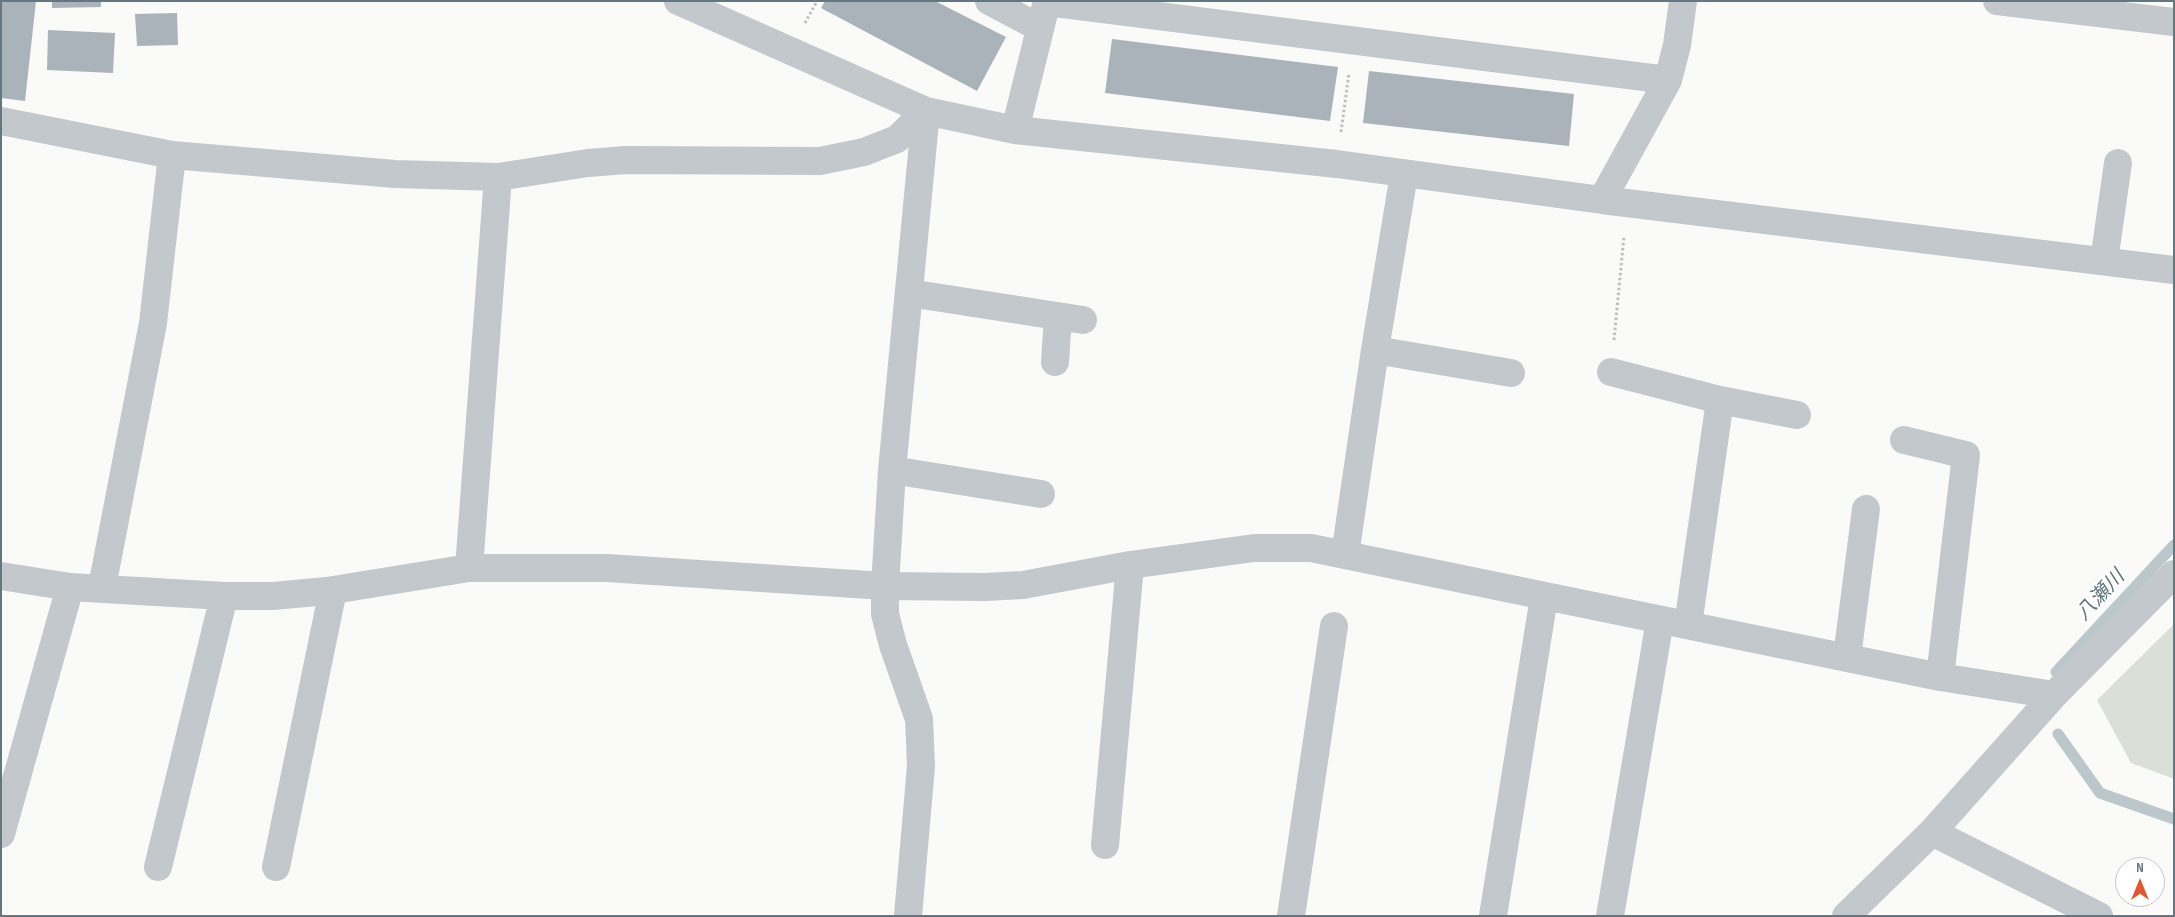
<!DOCTYPE html>
<html>
<head>
<meta charset="utf-8">
<style>
	body { margin:0 }
	#map { position:relative; width:2175px; height:917px; overflow:hidden; background:#fafaf8; font-family:"Sofia Sans Condensed",sans-serif }
	canvas { display:block }
	.frame { position:absolute; inset:0; border:2px solid #657683; pointer-events:none }
	.north { position:absolute; left:2115px; top:857px; width:50px; height:50px; box-sizing:border-box; background:#fff; border:1px solid #c1c8cd; border-radius:50%; rotate:0deg; font-size:14px; font-weight:700; line-height:20px; text-align:center; color:#657683 }
	.north::after { content:''; display:block; margin:auto; width:18px; height:22px; background:#e4572e; clip-path:polygon(50% 0,100% 100%,50% 72%,0 100%) }
</style>
</head>
<body>
<div id="map">
<canvas width="2175" height="917"></canvas>
<div class="frame"></div>
<div class="north">N</div>
</div>
<script>
const g = document.querySelector('canvas').getContext('2d');
g.lineJoin = 'round';
function paint(path, color) { g.fillStyle = color; g.fill(path, 'evenodd'); }
function strokePath(path, color, width, dash) { g.strokeStyle = color; g.lineWidth = width; g.lineCap = dash ? 'butt' : 'round'; g.setLineDash(dash || []); g.stroke(path); }
function label(font, color, halo, rows, align = 'center') {
  g.font = font + ' "Sofia Sans Condensed","Noto Sans JP",sans-serif'; g.lineWidth = 5; g.setLineDash([]); g.textBaseline = 'middle'; g.strokeStyle = halo; g.fillStyle = color; for (const [text, x, y, turn = 0] of rows) {
    g.save(); g.translate(x, y); g.rotate((+turn || 0) * Math.PI / 180); g.textAlign = isNaN(turn) ? turn : align; if (halo) g.strokeText(text, 0, 0); g.fillText(text, 0, 0); g.restore();
  }
}
const green = new Path2D(`
	M 2174,624 L 2174,779 L 2131,763 L 2097,700 Z`);
const stream = new Path2D(`
	M 2056,672 L 2174,545
	M 2058,734 L 2100,793 L 2174,819`);
const building = new Path2D(`
	M 1,1 L 36,1 L 25,101 L 1,98 Z
	M 52,1 L 101,1 L 101,7 L 52,8 Z
	M 825,1 L 935,1 L 1006,37 L 977,91 L 821,8 Z
	M 177,13 L 178,45 L 137,46 L 135,14 Z
	M 48,30 L 115,33 L 113,73 L 47,70 Z
	M 1112,39 L 1338,67 L 1330,121 L 1105,93 Z
	M 1369,71 L 1574,94 L 1569,146 L 1363,123 Z`);
const path = new Path2D(`
	M 805,23 L 817,1
	M 1341,132 L 1349,73
	M 1614,340 L 1624,236`);
const minor = new Path2D(`
	M 678,1 L 926,111 L 1015,130 L 1337,164 L 1602,200 L 1668,80 L 1677,45 L 1683,1
	M 989,1 L 1040,28
	M 1997,1 L 2174,22
	M 1047,2 L 1668,80
	M 1,121 L 172,155 L 395,174 L 498,177 L 588,163 L 626,160 L 820,161 L 864,152 L 897,139 L 926,111
	M 1015,130 L 1047,1
	M 1602,200 L 2174,270
	M 2104,261 L 2118,163
	M 909,293 L 1083,320
	M 1375,350 L 1511,373
	M 1055,362 L 1058,316
	M 1611,372 L 1720,400 L 1797,415
	M 1904,440 L 1966,455 L 1940,677
	M 892,470 L 1041,494
	M 1345,555 L 1375,350 L 1404,174
	M 469,568 L 498,177
	M 1,576 L 70,587 L 224,596 L 273,596 L 327,591 L 469,568 L 607,568 L 885,586 L 985,587 L 1023,585 L 1130,565 L 1254,548 L 1311,548 L 1940,677 L 2054,695
	M 102,587 L 153,323 L 172,155
	M 1688,625 L 1720,400
	M 1847,657 L 1866,509
	M 1932,832 L 2099,916
	M 1,834 L 70,587
	M 1105,845 L 1130,565
	M 158,867 L 224,596
	M 276,867 L 333,590
	M 908,916 L 921,766 L 919,719 L 893,645 L 885,614 L 885,586 L 892,470 L 926,111
	M 1291,916 L 1334,626
	M 1493,916 L 1544,597
	M 1610,916 L 1660,620
	M 1846,916 L 1932,832 L 2054,695 L 2174,574`);
const waterNames = [
	["八瀬川",2101,596,-47]
];
paint(green, '#dadfd7');
strokePath(stream, '#bbc7cb', 11);
paint(building, '#aab3b9');
strokePath(path, '#bbbfc2', 3, [2.5, 2.5]);
strokePath(minor, '#c3c8cc', 28);
label('italic 20px', '#60757c', '#fff', waterNames);
</script>
</body>
</html>
